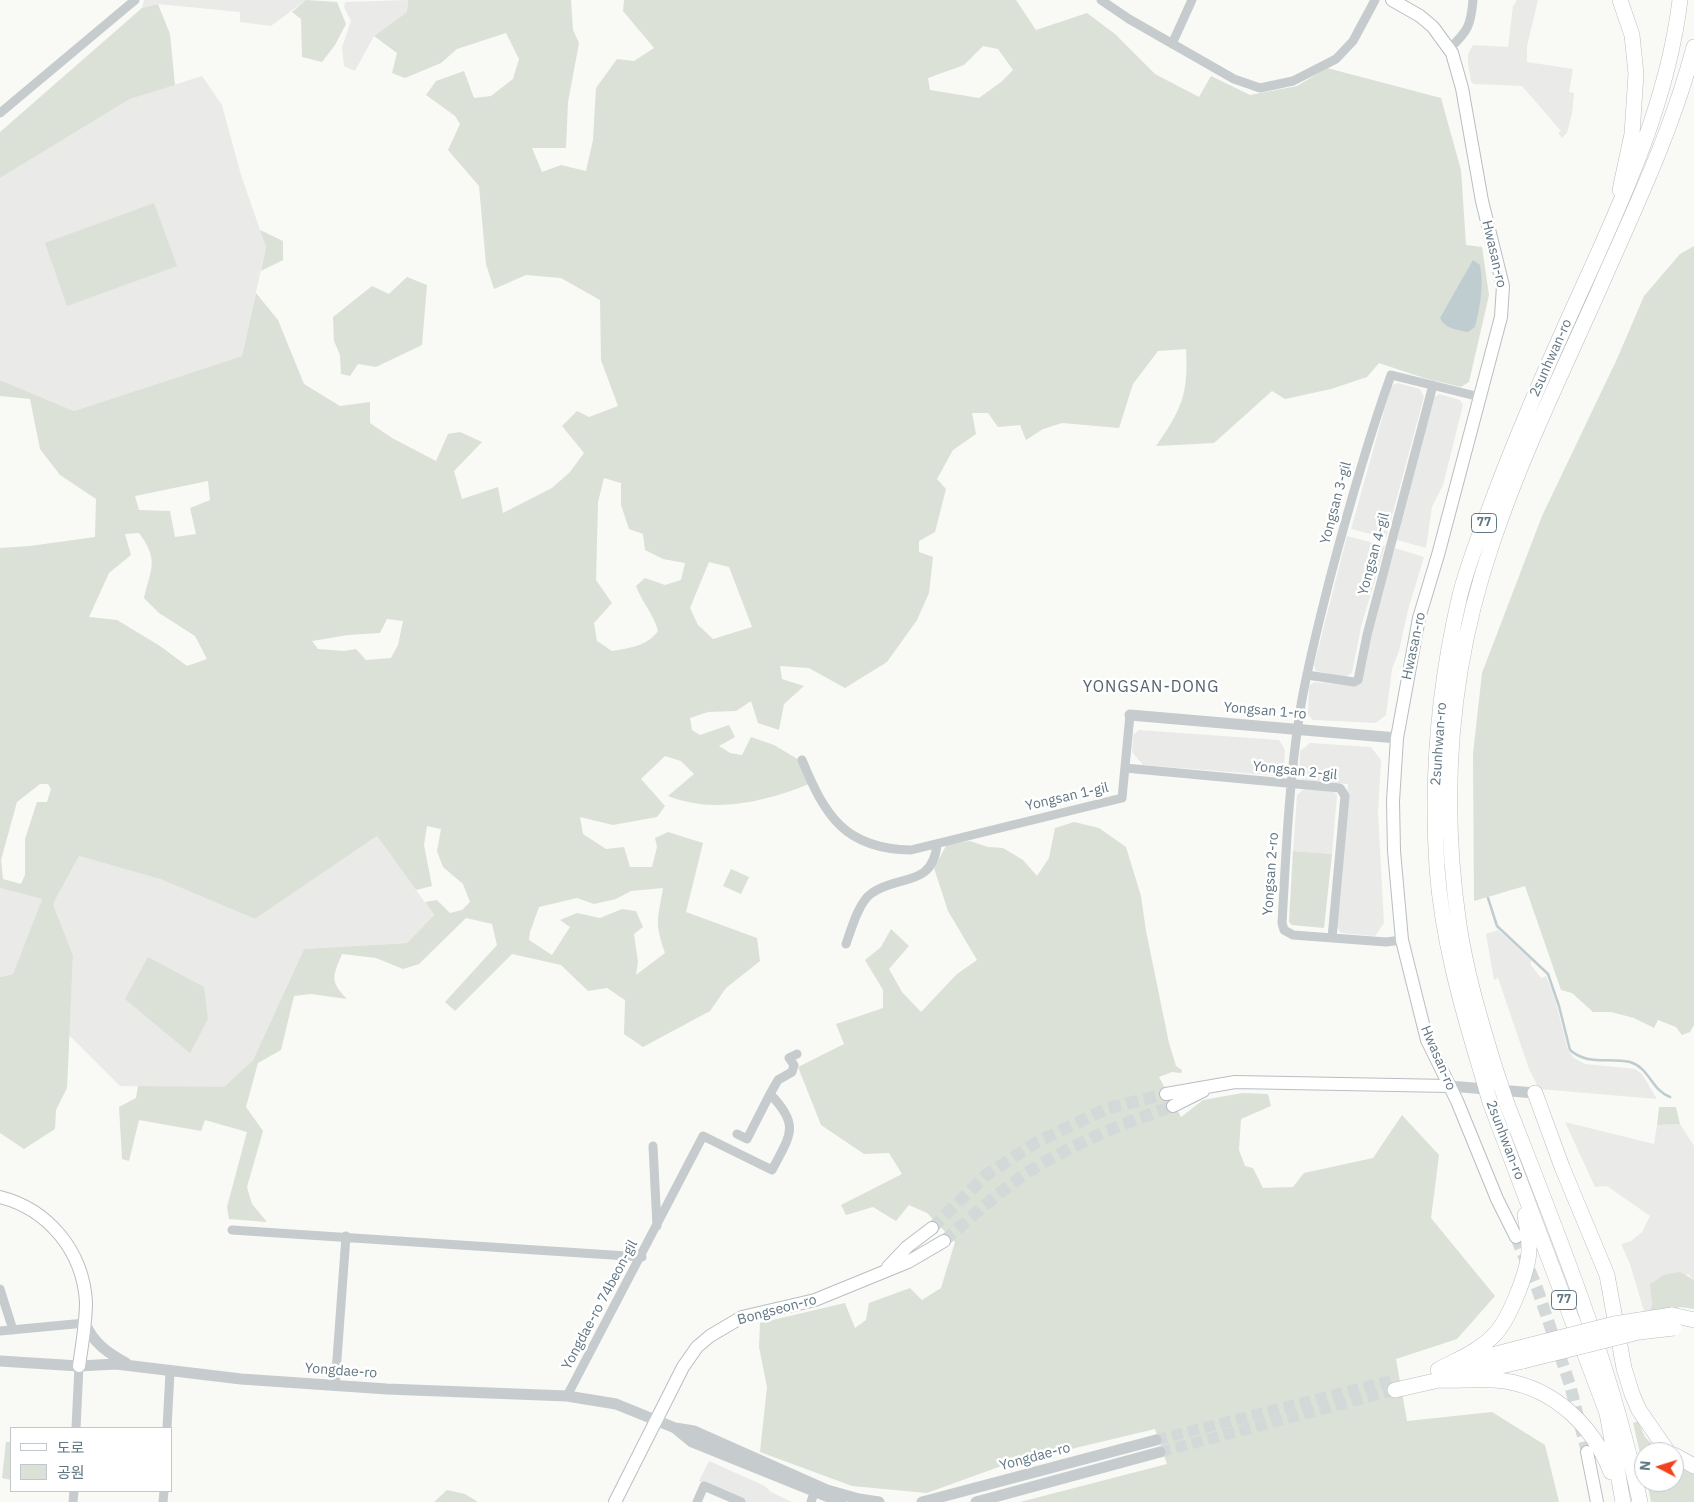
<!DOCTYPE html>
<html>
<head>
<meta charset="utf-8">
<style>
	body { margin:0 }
	#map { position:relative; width:1694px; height:1502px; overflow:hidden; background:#f9f9f6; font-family:"IBM Plex Sans","Noto Sans KR",sans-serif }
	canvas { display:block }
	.legend { position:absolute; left:10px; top:1427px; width:162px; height:65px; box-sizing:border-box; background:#fff; border:1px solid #c0c8cd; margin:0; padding:6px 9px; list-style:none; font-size:15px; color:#617683 }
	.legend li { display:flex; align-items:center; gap:10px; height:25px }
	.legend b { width:25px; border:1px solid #c0c8cd }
	.north { position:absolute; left:1634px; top:1442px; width:50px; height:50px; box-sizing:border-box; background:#fff; border:1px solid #c0c8cd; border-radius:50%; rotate:275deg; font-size:14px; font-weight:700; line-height:20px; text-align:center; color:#617683 }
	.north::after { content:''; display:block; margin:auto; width:18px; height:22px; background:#f2421d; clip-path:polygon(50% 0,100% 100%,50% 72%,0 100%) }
</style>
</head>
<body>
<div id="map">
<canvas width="1694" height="1502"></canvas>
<ul class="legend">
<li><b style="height:6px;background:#fff"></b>도로</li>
<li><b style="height:14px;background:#dbe1d6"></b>공원</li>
</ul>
<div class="north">N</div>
</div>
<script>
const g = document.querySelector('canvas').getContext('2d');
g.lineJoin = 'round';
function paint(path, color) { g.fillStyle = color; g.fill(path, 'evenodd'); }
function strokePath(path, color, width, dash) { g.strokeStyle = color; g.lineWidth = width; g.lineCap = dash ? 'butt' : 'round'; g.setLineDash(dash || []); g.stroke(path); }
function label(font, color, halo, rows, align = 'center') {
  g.font = font + ' "IBM Plex Sans",sans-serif'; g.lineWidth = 5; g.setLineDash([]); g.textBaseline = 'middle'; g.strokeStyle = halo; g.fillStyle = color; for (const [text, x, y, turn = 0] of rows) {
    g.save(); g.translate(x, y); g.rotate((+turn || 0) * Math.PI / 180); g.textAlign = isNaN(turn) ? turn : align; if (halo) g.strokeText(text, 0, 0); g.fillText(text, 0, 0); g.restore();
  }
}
const built = new Path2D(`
	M 144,0 L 306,0 L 271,26 L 240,22 L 240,12 L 158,4 L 142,8 Z
	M 408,0 L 407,12 L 374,36 L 355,71 L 344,66 L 342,47 L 351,21 L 344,7 L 345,2 Z
	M 1517,0 L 1538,0 L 1527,46 L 1527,62 L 1573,69 L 1569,92 L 1574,93 L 1572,114 L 1567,133 L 1562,138 L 1558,133 L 1561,131 L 1522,86 L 1474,84 L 1471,81 L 1468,64 L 1468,54 L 1473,45 L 1508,47 L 1513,6 Z
	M 202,76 L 222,105 L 241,175 L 266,247 L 242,356 L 74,411 L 0,380 L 0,178 L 130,99 Z
	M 1398,383 L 1420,389 L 1424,397 L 1386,538 L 1351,529 L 1391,386 Z
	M 1439,394 L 1460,400 L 1463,405 L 1443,485 L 1432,507 L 1426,548 L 1397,540 L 1433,398 Z
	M 1347,536 L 1385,546 L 1361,627 L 1352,673 L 1345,677 L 1316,671 L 1314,665 Z
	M 1395,548 L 1424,557 L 1408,610 L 1399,651 L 1392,669 L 1386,715 L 1376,723 L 1313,720 L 1308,715 L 1309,686 L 1314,682 L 1355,686 L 1360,683 L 1369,637 Z
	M 1139,730 L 1279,740 L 1285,750 L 1284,770 L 1278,776 L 1143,765 L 1132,752 L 1133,735 Z
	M 1310,743 L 1371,747 L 1381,760 L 1378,813 L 1384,923 L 1375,936 L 1341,933 L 1336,926 L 1348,784 L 1302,780 L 1299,775 L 1300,751 Z
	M 1305,788 L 1333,791 L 1337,795 L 1332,854 L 1293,851 L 1297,795 Z
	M 377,836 L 434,915 L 407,943 L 304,949 L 253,1060 L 223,1088 L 120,1086 L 69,1035 L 73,955 L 53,904 L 79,856 L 160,879 L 255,919 Z
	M 0,888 L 42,899 L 13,974 L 0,977 Z
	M 1498,930 L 1532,961 L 1530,964 L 1541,978 L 1546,976 L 1555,999 L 1568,1050 L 1574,1058 L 1585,1064 L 1635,1069 L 1642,1074 L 1657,1099 L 1539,1089 L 1529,1069 L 1498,978 L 1494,980 L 1486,934 Z
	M 1565,1122 L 1654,1144 L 1657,1125 L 1680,1124 L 1694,1146 L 1694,1280 L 1688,1274 L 1652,1303 L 1649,1317 L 1646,1318 L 1630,1264 L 1621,1244 L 1631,1241 L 1642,1232 L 1650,1216 L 1607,1186 L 1595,1187 Z
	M 709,1461 L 765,1486 L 771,1492 L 792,1502 L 746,1502 L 699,1481 Z`);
const green = new Path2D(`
	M 306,0 L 337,2 L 346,24 L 335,45 L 322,62 L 302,57 L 301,19 L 292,12 Z
	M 408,0 L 571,0 L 573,30 L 579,43 L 568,102 L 566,148 L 532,148 L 542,172 L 561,165 L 586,171 L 593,140 L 596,88 L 617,59 L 634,61 L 654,48 L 623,11 L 624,0 L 1016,0 L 1036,30 L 1087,13 L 1115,34 L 1155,74 L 1199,97 L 1211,76 L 1250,95 L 1297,86 L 1327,68 L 1441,98 L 1461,170 L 1466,245 L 1482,247 L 1489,295 L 1469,382 L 1461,387 L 1424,378 L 1379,363 L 1367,377 L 1331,389 L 1285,399 L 1272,391 L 1214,443 L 1156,446 C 1181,411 1189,393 1186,349 L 1158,351 L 1133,384 L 1119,428 L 1062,423 L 1043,429 L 1026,440 L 1020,425 L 998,427 L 988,413 L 972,413 L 976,434 L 953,450 L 937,479 L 946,489 L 935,532 L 919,541 L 919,552 L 933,557 L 929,593 L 917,620 L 887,662 L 845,688 L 809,668 L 780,666 L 782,679 L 804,686 L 784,704 L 779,730 L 758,723 L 751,701 L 736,711 L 708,712 L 690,718 L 692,730 L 700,735 L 729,725 L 735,737 L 719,746 L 730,753 L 742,755 L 751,737 L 774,745 L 799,760 L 809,784 C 765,802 713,814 668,796 L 694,774 L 681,761 L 665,756 L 641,779 L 665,806 L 657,817 L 613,825 L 580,817 L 583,834 L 606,849 L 624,847 L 630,867 L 652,867 L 657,847 L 655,838 L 668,832 L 703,843 L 686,912 L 757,938 L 760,961 L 726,988 L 710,1011 L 643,1047 L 624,1034 L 625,1000 L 607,988 L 588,991 L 561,965 L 512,954 L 455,1011 L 445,1002 L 497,945 L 492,924 L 466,918 L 419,964 L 403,969 L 376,958 L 342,954 C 333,976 329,981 347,999 L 311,994 L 294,996 L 281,1050 L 258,1063 L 246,1107 L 263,1131 L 247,1187 L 252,1204 L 267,1222 L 229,1219 L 227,1207 L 247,1132 L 205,1120 L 201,1131 L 139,1120 L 129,1161 L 122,1159 L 119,1107 L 136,1098 L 138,1086 L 224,1087 L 253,1060 L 304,949 L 407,943 L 434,915 L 425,902 L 437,900 L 450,913 L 462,910 L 470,902 L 463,884 L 443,867 L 437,851 L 441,829 L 427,826 L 424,845 L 432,886 L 416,890 L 377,836 L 255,919 L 160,879 L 79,856 L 53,904 L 73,955 L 67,1088 L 56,1110 L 55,1129 L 24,1149 L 0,1133 L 0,977 L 13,974 L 42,899 L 0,888 L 0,548 L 30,546 L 95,537 L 96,499 L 60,475 L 40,449 L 30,399 L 0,396 L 0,380 L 74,411 L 242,356 L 256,293 L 278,320 L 304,384 L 340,406 L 370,402 L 370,423 L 392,438 L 436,461 L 448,434 L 460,432 L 482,442 L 454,471 L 462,499 L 498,487 L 503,513 L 552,488 L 570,472 L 584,453 L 562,426 L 577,411 L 589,417 L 618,406 L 601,360 L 600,300 L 561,278 L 526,275 L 494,289 L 486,264 L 479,186 L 448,150 L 460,124 L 455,116 L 426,95 L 436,81 L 464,71 L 474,98 L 491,96 L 513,79 L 519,59 L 506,33 L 457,49 L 441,63 L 405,78 L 392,73 L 397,53 L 374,36 L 407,12 ZM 983,46 L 998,49 L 1013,70 L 1001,82 L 979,98 L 930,90 L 928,78 L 964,65 ZM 604,478 L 621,483 L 621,505 L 629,529 L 643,534 L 645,550 L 663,559 L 685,563 L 681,580 L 665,585 L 645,578 L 636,586 C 642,603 654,614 658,631 C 647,646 630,648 612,651 L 597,641 L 594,623 L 612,603 L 596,580 L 598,502 ZM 208,481 L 210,500 L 190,508 L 196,534 L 175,537 L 170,511 L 139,510 L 135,496 ZM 139,533 C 160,561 150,570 144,598 L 159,613 L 195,636 L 207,659 L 187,666 L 160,646 L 117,620 L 89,617 L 109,573 L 131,555 L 125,534 ZM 709,562 L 729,567 L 752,627 L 713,639 L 698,625 L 690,608 ZM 387,619 L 403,621 L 398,645 L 391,658 L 366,660 L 356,649 L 344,651 L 318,649 L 312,641 L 348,635 L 380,633 ZM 40,784 L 48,784 L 51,789 L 47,802 L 37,802 L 25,839 L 25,875 L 21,884 L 3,879 L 1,860 L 17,802 ZM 663,888 C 658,920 654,921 665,953 L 636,975 L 638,962 L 634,934 L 643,927 L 636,911 L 622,909 L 600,918 L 577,913 L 560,920 L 570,927 L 552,955 L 529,940 L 530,932 L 539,907 L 577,898 L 594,904 L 616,899 L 631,891 Z
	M 158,4 L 170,34 L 175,85 L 130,99 L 0,178 L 0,132 L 142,8 Z
	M 154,203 L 177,266 L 67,306 L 45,243 Z
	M 260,230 L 283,241 L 283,260 L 261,271 L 266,247 Z
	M 1694,246 L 1694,1025 L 1690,1032 L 1682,1035 L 1676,1027 L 1658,1020 L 1654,1028 L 1634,1018 L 1611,1012 L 1593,1012 L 1572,993 L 1561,990 L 1525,886 L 1474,901 L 1473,754 L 1482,673 L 1542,516 L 1617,359 L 1644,296 L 1680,254 Z
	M 407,277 L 427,285 L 422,345 L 376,367 L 358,364 L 350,376 L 341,374 L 340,355 L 334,341 L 333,317 L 372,286 L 389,294 Z
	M 1074,822 L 1099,828 L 1126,847 L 1141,896 L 1146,931 L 1169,1043 L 1176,1066 L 1182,1070 L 1181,1073 L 1172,1072 L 1159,1077 L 1181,1117 L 1203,1100 L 1243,1093 L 1268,1094 L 1271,1106 L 1241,1119 L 1239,1150 L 1245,1166 L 1253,1168 L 1263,1188 L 1293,1187 L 1304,1173 L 1373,1158 L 1402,1115 L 1439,1155 L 1431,1218 L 1495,1296 L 1457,1339 L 1396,1359 L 1407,1421 L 1492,1412 L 1545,1445 L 1559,1502 L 1020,1502 L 1167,1464 L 1155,1429 L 1004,1465 L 927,1493 L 852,1486 L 760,1452 L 767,1387 L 759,1347 L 760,1323 L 845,1303 L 855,1328 L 866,1320 L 869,1303 L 910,1288 L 922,1300 L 941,1288 L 955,1242 L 927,1213 L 909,1205 L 896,1221 L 873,1207 L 846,1215 L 841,1205 L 902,1174 L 889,1153 L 864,1154 L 821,1125 L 798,1067 L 844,1044 L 836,1024 L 883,1008 L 883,990 L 865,960 L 881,947 L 891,929 L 909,946 L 889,969 L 902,992 L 921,1012 L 957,974 L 977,960 L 948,911 L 934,868 L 947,844 L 970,841 L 988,847 L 1003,848 L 1023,860 L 1037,876 L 1049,858 L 1055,828 Z
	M 1293,851 L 1332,854 L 1324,928 L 1292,925 L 1289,922 Z
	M 731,869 L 749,877 L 741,894 L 723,886 Z
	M 148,957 L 204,987 L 208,1019 L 190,1053 L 125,999 Z
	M 1659,1107 L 1676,1107 L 1680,1124 L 1657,1125 Z
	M 1680,1272 L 1694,1280 L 1694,1309 L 1680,1307 L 1649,1317 L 1652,1303 L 1650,1284 L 1664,1275 Z
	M 1638,1421 L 1645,1437 L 1660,1452 L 1644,1452 L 1644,1470 L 1633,1423 Z
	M 6,1442 L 11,1442 L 11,1480 L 2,1478 Z
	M 1674,1463 L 1694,1470 L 1694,1502 L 1651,1502 L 1647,1482 L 1674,1482 Z
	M 447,1490 L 465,1494 L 478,1502 L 434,1502 Z`);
const water = new Path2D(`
	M 1473,260 L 1480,265 C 1484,287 1480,306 1475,327 L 1468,332 C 1458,330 1445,329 1440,318 Z`);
const stream = new Path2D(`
	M 1488,898 L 1497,926 L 1548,974 L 1559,1006 L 1570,1050 C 1588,1066 1609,1057 1630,1062 C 1650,1068 1651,1090 1670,1097`);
const tertiaryTunnel = new Path2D(`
	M 1156,1440 L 1393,1380
	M 1160,1452 L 1395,1390`);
const secondaryTunnel = new Path2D(`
	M 932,1228 L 986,1175 L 1037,1142 L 1108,1108 L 1166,1094
	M 1516,1237 L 1537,1288 L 1570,1385 L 1587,1452
	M 944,1241 C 977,1212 1011,1180 1050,1159 C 1089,1137 1130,1121 1173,1106`);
const minor = new Path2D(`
	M 1101,0 L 1129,19 L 1234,79 L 1260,88 L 1293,81 L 1336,59 L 1353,41 L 1375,0
	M 1172,44 L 1192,0
	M 1450,48 C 1468,31 1471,25 1473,0
	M 0,113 L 135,0
	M 1307,675 L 1354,682 L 1358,680 L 1367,635 L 1433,385
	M 802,760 C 825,816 845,849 911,850 L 1122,798 L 1130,715
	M 1125,768 L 1340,788 L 1345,796 L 1332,938
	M 1402,940 L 1386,942 L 1293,935 L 1284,930 L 1282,923 C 1286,853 1289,781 1300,711 C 1307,667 1319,622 1330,578 C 1348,510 1367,442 1391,375 L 1480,397
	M 846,944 C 851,930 859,901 872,893 C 898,874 933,888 937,844
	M 770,1094 L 778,1080 L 792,1072 L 794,1065 L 789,1058 L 797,1054
	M 653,1146 L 657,1226
	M 232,1230 L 642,1257
	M 0,1289 L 13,1330
	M 0,1331 L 85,1323
	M 335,1386 L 346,1236
	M 567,1396 L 703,1136 L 772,1170 C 790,1135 801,1126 770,1094 L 747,1139 L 737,1134
	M 76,1428 L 79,1366
	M 167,1428 L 170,1372
	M 73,1502 L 74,1491
	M 163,1502 L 164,1491
	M 697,1502 L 704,1486 L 741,1502
	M 811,1502 L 814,1493`);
const tertiary = new Path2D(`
	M 1130,715 L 1397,738
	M 1449,1086 L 1535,1093
	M 85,1323 C 93,1343 108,1353 126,1363
	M 0,1361 L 79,1366 L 116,1364 L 241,1379 L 387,1389 L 567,1396 L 616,1404 L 675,1428 L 692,1442 L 841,1502
	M 675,1428 L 694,1431 L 827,1490 L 859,1499 L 879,1502
	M 922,1502 L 1156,1440
	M 976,1502 L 1160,1452`);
const secondary = new Path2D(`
	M 1392,0 L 1420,16 L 1433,27 L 1452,53 L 1462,88 L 1482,201 L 1503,286 L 1501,317 L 1438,555 L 1419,618 L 1397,738 L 1393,801 L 1394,851 L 1402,940 L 1427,1040 L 1457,1101 L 1497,1199 L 1516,1237
	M 1166,1094 L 1235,1082 L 1449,1086
	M 1173,1106 L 1203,1091
	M 0,1197 C 48,1209 83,1251 86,1302 C 86,1323 82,1345 79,1366
	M 888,1267 L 907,1247 L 932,1228
	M 1587,1452 L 1597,1502
	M 615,1502 L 683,1367 L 697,1347 L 710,1336 L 742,1317 L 815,1300 L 908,1262 L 944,1241`);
const trunk = new Path2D(`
	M 1620,0 L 1632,35 L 1636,74 L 1632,134 L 1620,190
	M 1494,1065 C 1480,1019 1466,972 1459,925 C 1440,796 1450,667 1492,544 C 1521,457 1561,375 1598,292 C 1633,212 1672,132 1694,47
	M 1481,1071 C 1461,1005 1442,937 1437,868 C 1431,777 1439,684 1460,595 C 1467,568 1477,541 1487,515 C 1511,449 1538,386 1567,322 C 1613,219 1666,115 1680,0
	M 1535,1093 L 1562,1167 L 1607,1275 L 1624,1368 L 1632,1394 L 1639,1410 L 1668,1452
	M 1490,1102 L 1607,1413 L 1623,1502
	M 1507,1104 C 1558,1235 1611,1364 1640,1502
	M 1672,1315 L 1694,1320
	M 1462,1363 L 1519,1348
	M 1438,1370 C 1458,1359 1480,1351 1496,1333 C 1510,1317 1529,1270 1529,1249 C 1529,1237 1527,1226 1525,1215
	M 1439,1380 C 1460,1381 1483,1378 1505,1381 C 1555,1389 1593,1426 1611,1472
	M 1395,1390 L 1523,1361
	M 1674,1455 L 1694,1466`);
const trunkBridge = new Path2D(`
	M 1494,1065 L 1507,1104
	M 1481,1071 L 1490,1102
	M 1519,1348 L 1614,1324 L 1672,1315
	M 1523,1361 L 1639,1332 L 1674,1328`);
const shields = [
	[1484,523,25],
	[1564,1300,25]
];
const shieldNames = [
	["77",1484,523],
	["77",1564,1300]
];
const streetNames = [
	["Hwasan-ro",1494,254,77],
	["2sunhwan-ro",1551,358,-66],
	["Yongsan 3-gil",1336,503,-75],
	["Yongsan 4-gil",1374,554,-75],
	["Hwasan-ro",1414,646,-78],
	["Yongsan 1-ro",1265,711,5],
	["2sunhwan-ro",1439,744,-86],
	["Yongsan 2-gil",1295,771,6],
	["Yongsan 1-gil",1067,797,-13],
	["Yongsan 2-ro",1271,874,-86],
	["Hwasan-ro",1438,1058,67],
	["2sunhwan-ro",1505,1140,69],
	["Yongdae-ro 74beon-gil",600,1305,-62],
	["Bongseon-ro",777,1310,-15],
	["Yongdae-ro",341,1371,4],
	["Yongdae-ro",1035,1457,-15]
];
const quarterNames = [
	["YONGSAN-DONG",1151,687]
];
paint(built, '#eaeae9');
paint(green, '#dbe1d6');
paint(water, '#bfccd0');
strokePath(stream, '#bfccd0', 2.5);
strokePath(tertiaryTunnel, '#d3d8d9', 11, [11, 5.5]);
strokePath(secondaryTunnel, '#d3d8d9', 12, [12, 6]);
strokePath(secondary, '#b8bec2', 14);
strokePath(trunk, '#babec1', 16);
strokePath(minor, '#c6cbce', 9);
strokePath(tertiary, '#c6cbce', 11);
strokePath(secondary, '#fff', 12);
strokePath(trunk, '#fff', 15);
strokePath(trunkBridge, '#babec1', 16, []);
strokePath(trunkBridge, '#fff', 15);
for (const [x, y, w] of shields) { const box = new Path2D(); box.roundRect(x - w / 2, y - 9.5, w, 19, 4); g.fillStyle = '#fff'; g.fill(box); strokePath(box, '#617683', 1); }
label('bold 12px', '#617683', null, shieldNames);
label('14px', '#617683', '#fff', streetNames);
g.letterSpacing = '1px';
label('16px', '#54646e', '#fff', quarterNames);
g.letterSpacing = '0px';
</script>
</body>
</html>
